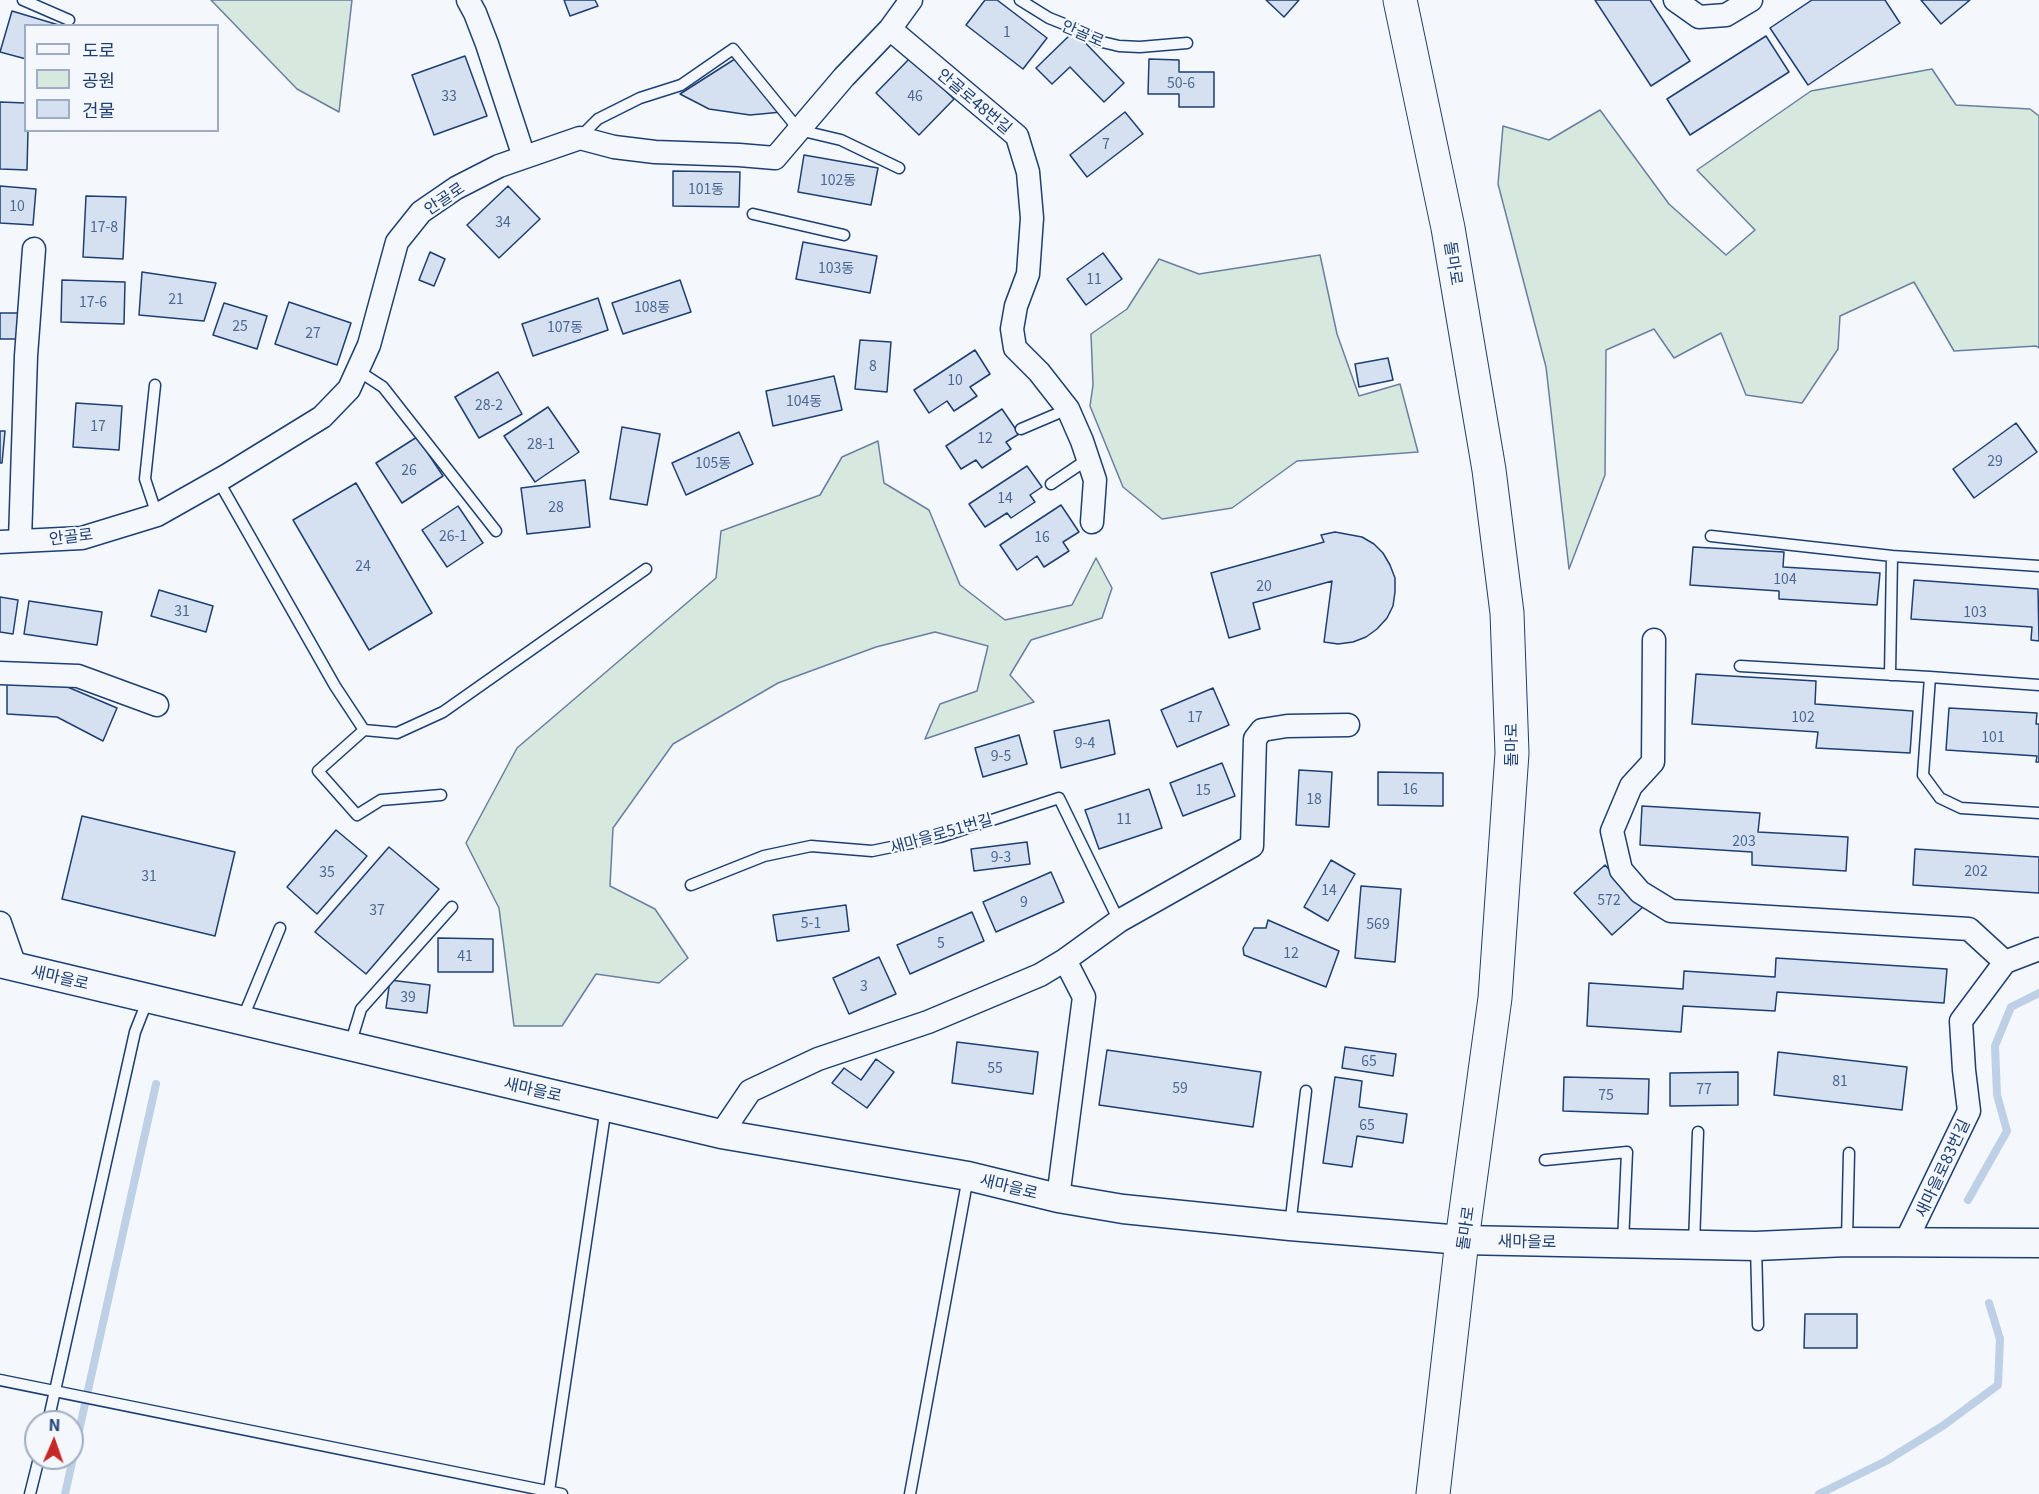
<!DOCTYPE html>
<html>
<head>
<meta charset="utf-8">
<style>
	body { margin:0 }
	#map { position:relative; width:2039px; height:1494px; overflow:hidden; background:#f4f7fb; font-family:Georgia,"Noto Sans KR",serif }
	canvas { display:block }
	.legend { position:absolute; left:24px; top:24px; width:195px; height:108px; box-sizing:border-box; background:#f4f7fb; border:2px solid #9eadc5; margin:0; padding:8px 10px; list-style:none; font-size:18px; color:#1d3f73 }
	.legend li { display:flex; align-items:center; gap:12px; height:30px }
	.legend b { width:30px; border:2px solid #9eadc5 }
	.north { position:absolute; left:24px; top:1410px; width:60px; height:60px; box-sizing:border-box; background:#f4f7fb; border:2px solid #9eadc5; border-radius:50%; rotate:2deg; font-size:16px; font-weight:700; line-height:24px; text-align:center; color:#1d3f73 }
	.north::after { content:''; display:block; margin:auto; width:21px; height:27px; background:#c62828; clip-path:polygon(50% 0,100% 100%,50% 72%,0 100%) }
</style>
</head>
<body>
<div id="map">
<canvas width="2039" height="1494"></canvas>
<ul class="legend">
<li><b style="height:8px;background:#f4f7fb"></b>도로</li>
<li><b style="height:16px;background:#d7e8df"></b>공원</li>
<li><b style="height:16px;background:#d5e0f0"></b>건물</li>
</ul>
<div class="north">N</div>
</div>
<script>
const g = document.querySelector('canvas').getContext('2d');
g.lineJoin = 'round';
function paint(path, color) { g.fillStyle = color; g.fill(path, 'evenodd'); }
function strokePath(path, color, width, dash) { g.strokeStyle = color; g.lineWidth = width; g.lineCap = dash ? 'butt' : 'round'; g.setLineDash(dash || []); g.stroke(path); }
function label(font, color, halo, rows, align = 'center') {
  g.font = font + ' Georgia,"Noto Sans KR",serif'; g.lineWidth = 4.5; g.setLineDash([]); g.textBaseline = 'middle'; g.strokeStyle = halo; g.fillStyle = color; for (const [text, x, y, turn = 0] of rows) {
    g.save(); g.translate(x, y); g.rotate((+turn || 0) * Math.PI / 180); g.textAlign = isNaN(turn) ? turn : align; if (halo) g.strokeText(text, 0, 0); g.fillText(text, 0, 0); g.restore();
  }
}
const green = new Path2D(`
	M 211,0 L 352,0 L 339,112 L 297,89 Z
	M 1932,69 L 1956,105 L 2030,109 L 2039,116 L 2039,348 L 2036,346 L 1954,351 L 1914,282 L 1840,316 L 1838,349 L 1802,403 L 1746,395 L 1721,333 L 1674,358 L 1654,329 L 1606,350 L 1605,475 L 1569,569 L 1546,367 L 1498,184 L 1503,126 L 1549,140 L 1600,110 L 1669,204 L 1726,255 L 1755,230 L 1697,170 L 1811,91 Z
	M 1320,255 L 1337,334 L 1359,396 L 1400,384 L 1418,452 L 1297,461 L 1232,508 L 1162,519 L 1123,487 L 1090,406 L 1093,385 L 1091,334 L 1127,309 L 1159,259 L 1199,274 Z
	M 878,441 L 884,483 L 929,510 L 960,585 L 1005,620 L 1072,605 L 1096,558 L 1112,588 L 1102,618 L 1031,640 L 1010,675 L 1034,702 L 925,739 L 940,704 L 977,691 L 988,646 L 935,632 L 876,647 L 778,683 L 673,744 L 613,828 L 610,886 L 655,909 L 688,958 L 659,983 L 596,974 L 562,1026 L 514,1026 L 499,908 L 466,843 L 517,748 L 716,578 L 721,531 L 820,495 L 842,457 Z`);
const stream = new Path2D(`
	M 1968,1200 L 2007,1131 L 1997,1095 L 1995,1046 L 2011,1007 L 2039,993
	M 65,1494 L 156,1084
	M 1819,1494 L 1886,1461 L 1944,1425 L 1998,1385 L 2000,1339 L 1989,1303`);
const building = new Path2D(`
	M 564,0 L 595,0 L 598,6 L 570,16 Z
	M 985,0 L 997,0 L 1047,38 L 1023,69 L 966,25 Z
	M 1266,0 L 1299,0 L 1284,17 Z
	M 1595,0 L 1650,0 L 1690,61 L 1651,86 Z
	M 1812,0 L 1885,0 L 1900,23 L 1808,85 L 1770,28 Z
	M 1921,0 L 1970,0 L 1941,24 Z
	M 12,11 L 62,26 L 26,26 L 26,59 L 0,52 Z
	M 1074,31 L 1124,83 L 1104,102 L 1070,67 L 1052,84 L 1036,68 Z
	M 1766,36 L 1789,72 L 1690,135 L 1667,99 Z
	M 465,56 L 487,116 L 434,135 L 412,75 Z
	M 738,57 L 782,112 L 750,115 L 709,109 L 680,94 Z
	M 911,57 L 954,99 L 919,135 L 876,93 Z
	M 1149,59 L 1179,60 L 1179,72 L 1214,72 L 1214,107 L 1179,107 L 1179,94 L 1148,94 Z
	M 0,102 L 26,103 L 26,130 L 28,130 L 27,170 L 0,169 Z
	M 1125,112 L 1143,134 L 1087,177 L 1070,155 Z
	M 804,155 L 878,168 L 871,205 L 798,192 Z
	M 673,171 L 740,172 L 739,207 L 673,206 Z
	M 0,186 L 36,189 L 33,225 L 0,223 Z
	M 508,186 L 540,219 L 499,258 L 467,225 Z
	M 86,196 L 126,197 L 123,259 L 83,257 Z
	M 803,242 L 877,256 L 870,293 L 796,279 Z
	M 430,252 L 445,259 L 434,286 L 419,280 Z
	M 1103,253 L 1122,279 L 1086,305 L 1067,279 Z
	M 142,272 L 216,283 L 204,321 L 139,315 Z
	M 62,280 L 125,282 L 124,324 L 61,322 Z
	M 680,280 L 691,312 L 623,334 L 612,303 Z
	M 598,298 L 608,330 L 533,356 L 522,324 Z
	M 289,302 L 351,323 L 337,365 L 275,344 Z
	M 224,303 L 267,316 L 257,349 L 213,335 Z
	M 0,313 L 20,313 L 21,339 L 0,339 Z
	M 860,340 L 891,342 L 887,392 L 855,389 Z
	M 975,350 L 990,374 L 970,387 L 977,396 L 954,411 L 947,401 L 929,413 L 914,390 Z
	M 1388,358 L 1393,380 L 1359,387 L 1355,364 Z
	M 498,372 L 522,414 L 479,438 L 455,397 Z
	M 834,376 L 842,410 L 773,426 L 766,391 Z
	M 76,403 L 122,406 L 119,450 L 73,447 Z
	M 548,407 L 579,452 L 535,482 L 504,436 Z
	M 1002,409 L 1019,434 L 1006,442 L 1011,449 L 982,468 L 976,460 L 961,469 L 946,446 Z
	M 2016,423 L 2037,452 L 1974,498 L 1953,469 Z
	M 622,427 L 660,434 L 647,505 L 610,499 Z
	M 0,431 L 5,431 L 2,463 L 0,463 Z
	M 739,432 L 753,464 L 686,495 L 672,463 Z
	M 417,437 L 443,476 L 402,503 L 376,463 Z
	M 1027,466 L 1042,487 L 1030,495 L 1035,502 L 1011,518 L 1007,513 L 985,527 L 969,504 Z
	M 585,480 L 590,527 L 527,534 L 521,488 Z
	M 356,483 L 432,613 L 369,650 L 293,520 Z
	M 1061,505 L 1079,532 L 1063,542 L 1069,551 L 1044,567 L 1037,556 L 1017,570 L 1000,545 Z
	M 458,506 L 483,543 L 447,567 L 422,530 Z
	M 1335,532 L 1362,537 L 1374,544 L 1383,553 L 1390,565 L 1395,578 L 1395,592 L 1393,606 L 1387,618 L 1377,629 L 1366,637 L 1353,642 L 1338,644 L 1324,642 L 1332,581 L 1253,603 L 1260,629 L 1229,638 L 1211,573 L 1324,542 L 1321,535 Z
	M 1693,547 L 1784,552 L 1783,567 L 1880,573 L 1877,605 L 1779,599 L 1779,591 L 1690,585 Z
	M 1914,580 L 2038,589 L 2039,641 L 2031,640 L 2032,627 L 1911,619 Z
	M 159,590 L 213,606 L 206,632 L 151,616 Z
	M 0,597 L 18,600 L 13,634 L 0,632 Z
	M 29,601 L 102,612 L 97,645 L 24,634 Z
	M 1696,674 L 1816,681 L 1815,704 L 1913,711 L 1910,753 L 1816,748 L 1818,732 L 1692,724 Z
	M 7,679 L 63,685 L 117,708 L 103,741 L 57,717 L 7,714 Z
	M 1213,688 L 1229,725 L 1177,747 L 1161,710 Z
	M 1949,708 L 2037,713 L 2036,724 L 2039,724 L 2039,762 L 2036,762 L 2037,756 L 1946,750 Z
	M 1109,720 L 1115,754 L 1061,768 L 1054,731 Z
	M 1019,735 L 1027,764 L 983,777 L 975,748 Z
	M 1222,763 L 1235,796 L 1183,816 L 1170,783 Z
	M 1299,770 L 1332,772 L 1329,827 L 1296,825 Z
	M 1378,772 L 1443,773 L 1443,806 L 1378,805 Z
	M 1149,789 L 1162,828 L 1099,849 L 1085,810 Z
	M 1642,806 L 1760,813 L 1758,832 L 1848,837 L 1846,871 L 1752,865 L 1752,852 L 1640,845 Z
	M 82,816 L 235,852 L 215,936 L 62,899 Z
	M 336,830 L 367,856 L 317,914 L 287,887 Z
	M 1027,842 L 1030,864 L 974,871 L 971,849 Z
	M 389,847 L 439,889 L 366,974 L 315,932 Z
	M 1915,849 L 2039,857 L 2039,893 L 1913,885 Z
	M 1331,860 L 1355,874 L 1328,921 L 1304,907 Z
	M 1605,865 L 1643,907 L 1612,935 L 1574,893 Z
	M 1051,872 L 1064,902 L 996,932 L 983,902 Z
	M 1361,886 L 1401,889 L 1395,962 L 1355,958 Z
	M 846,905 L 849,931 L 777,941 L 773,915 Z
	M 972,912 L 984,941 L 910,974 L 897,945 Z
	M 1268,920 L 1339,951 L 1326,987 L 1244,955 L 1243,948 L 1254,928 L 1266,928 Z
	M 438,938 L 493,939 L 493,972 L 438,972 Z
	M 879,957 L 896,994 L 849,1014 L 833,978 Z
	M 1776,958 L 1947,969 L 1944,1003 L 1777,992 L 1775,1011 L 1683,1006 L 1681,1032 L 1587,1026 L 1589,983 L 1683,989 L 1684,971 L 1775,977 Z
	M 390,980 L 430,985 L 427,1013 L 386,1008 Z
	M 957,1042 L 1038,1052 L 1033,1094 L 952,1083 Z
	M 1345,1047 L 1396,1054 L 1393,1076 L 1342,1068 Z
	M 1107,1050 L 1261,1072 L 1253,1127 L 1099,1105 Z
	M 1778,1052 L 1907,1067 L 1902,1110 L 1774,1095 Z
	M 876,1059 L 894,1072 L 867,1108 L 832,1083 L 844,1068 L 861,1080 Z
	M 1738,1072 L 1738,1105 L 1670,1106 L 1670,1073 Z
	M 1335,1077 L 1362,1081 L 1359,1107 L 1407,1114 L 1403,1143 L 1357,1136 L 1352,1167 L 1323,1163 Z
	M 1564,1077 L 1649,1079 L 1648,1114 L 1563,1111 Z
	M 1805,1314 L 1857,1314 L 1857,1348 L 1804,1348 Z`);
const service = new Path2D(`
	M 23,0 L 69,20
	M 1020,0 L 1049,18 L 1074,28 L 1098,41 L 1119,46 L 1140,47 L 1187,43
	M 580,137 L 598,119 L 640,98 L 681,85 L 733,49 L 799,130 L 841,140 L 899,168
	M 753,214 L 844,235
	M 357,370 L 383,387 L 496,531
	M 155,385 L 145,479 L 157,515
	M 1021,429 L 1068,409
	M 218,480 L 335,686 L 364,730 L 397,733 L 443,712 L 646,569
	M 1051,484 L 1088,459
	M 1711,536 L 1892,556
	M 1740,666 L 1930,677
	M 1890,675 L 1892,556 L 2039,566
	M 2039,685 L 1930,677 L 1923,775 L 1940,798 L 1961,808 L 2039,813
	M 364,730 L 318,771 L 357,815 L 381,800 L 441,795
	M 691,885 L 764,856 L 811,846 L 872,851 L 940,837 L 1059,798 L 1119,921
	M 242,1020 L 280,928
	M 350,1045 L 361,1009 L 452,907
	M 1545,1160 L 1627,1152 L 1623,1243
	M 1290,1226 L 1306,1091
	M 1847,1239 L 1849,1153
	M 1694,1244 L 1698,1132
	M 1756,1246 L 1758,1325
	M 0,1380 L 562,1494
	M 48,1422 L 135,1032 L 148,999
	M 549,1491 L 606,1107
	M 30,1494 L 39,1458
	M 910,1494 L 968,1177`);
const minor = new Path2D(`
	M 468,0 L 475,13 L 487,44 L 524,157
	M 1675,0 L 1699,17 L 1726,15 L 1751,0
	M 890,29 L 1017,136 L 1028,172 L 1032,218 L 1028,274 L 1016,306 L 1012,329 L 1015,348 L 1039,372 L 1068,409 L 1082,441 L 1095,480 L 1092,522
	M 20,540 L 26,356 L 34,249
	M 0,542 L 82,538 L 157,515 L 226,476 L 322,417 L 349,389 L 369,345 L 397,242 L 421,212 L 456,188 L 499,166 L 580,138 L 614,147 L 655,152 L 739,155 L 775,158 L 844,77 L 890,29 L 911,0
	M 1654,640 L 1653,762 L 1631,786 L 1612,831 L 1621,870 L 1640,892 L 1671,911 L 1969,929 L 2005,962
	M 0,673 L 78,676 L 157,705
	M 0,923 L 15,966
	M 721,1134 L 750,1091 L 818,1059 L 928,1022 L 1040,975 L 1065,960 L 1119,921 L 1252,846 L 1255,739 L 1262,730 L 1287,726 L 1348,725
	M 1058,1198 L 1084,997 L 1065,960
	M 1905,1243 L 1969,1111 L 1964,1070 L 1961,1021 L 2005,962 L 2039,949`);
const tertiary = new Path2D(`
	M 0,963 L 721,1134 L 968,1176 L 1058,1198 L 1123,1209 L 1290,1226 L 1462,1240 L 1756,1246 L 1847,1242 L 2039,1243`);
const primary = new Path2D(`
	M 1400,0 L 1448,228 L 1489,470 L 1507,613 L 1512,753 L 1495,998 L 1462,1240 L 1433,1494`);
const numberNames = [
	["1",1007,32],
	["50-6",1181,83],
	["33",449,96],
	["46",915,96],
	["7",1106,144],
	["102동",838,180],
	["101동",706,189],
	["10",17,206],
	["34",503,222],
	["17-8",104,227],
	["103동",836,268],
	["11",1094,279],
	["21",176,299],
	["17-6",93,302],
	["108동",652,307],
	["25",240,326],
	["107동",565,327],
	["27",313,333],
	["8",873,366],
	["10",955,380],
	["104동",804,401],
	["28-2",489,405],
	["17",98,426],
	["12",985,438],
	["28-1",541,444],
	["29",1995,461],
	["105동",713,463],
	["26",409,470],
	["14",1005,498],
	["28",556,507],
	["26-1",453,536],
	["16",1042,537],
	["24",363,566],
	["104",1785,579],
	["20",1264,586],
	["31",182,611],
	["103",1975,612],
	["17",1195,717],
	["102",1803,717],
	["101",1993,737],
	["9-4",1085,743],
	["9-5",1001,756],
	["16",1410,789],
	["15",1203,790],
	["18",1314,799],
	["11",1124,819],
	["203",1744,841],
	["9-3",1001,857],
	["202",1976,871],
	["35",327,872],
	["31",149,876],
	["14",1329,890],
	["572",1609,900],
	["9",1024,902],
	["37",377,910],
	["5-1",811,923],
	["569",1378,924],
	["5",941,943],
	["12",1291,953],
	["41",465,956],
	["3",864,986],
	["39",408,997],
	["65",1369,1061],
	["55",995,1068],
	["81",1840,1081],
	["59",1180,1088],
	["77",1704,1089],
	["75",1606,1095],
	["65",1367,1125]
];
const streetNames = [
	["안골로",1083,33,23],
	["안골로48번길",975,101,40],
	["안골로",444,198,-34],
	["돌마로",1454,263,81],
	["안골로",71,536,-7],
	["돌마로",1511,745,-90],
	["새마을로51번길",941,833,-16],
	["새마을로",60,977,13],
	["새마을로",533,1089,13],
	["새마을로83번길",1942,1168,-65],
	["새마을로",1009,1186,14],
	["돌마로",1465,1228,-82],
	["새마을로",1527,1241,1]
];
paint(green, '#d7e8df');
strokePath(green, '#687fa3', 1.5);
strokePath(stream, '#bed0e5', 8);
paint(building, '#d5e0f0');
strokePath(building, '#1d3f73', 1.5);
strokePath(service, '#1d3f73', 13);
strokePath(minor, '#1d3f73', 25);
strokePath(tertiary, '#1d3f73', 31);
strokePath(primary, '#1d3f73', 35);
strokePath(service, '#f4f7fb', 10);
strokePath(minor, '#f4f7fb', 22);
strokePath(tertiary, '#f4f7fb', 28);
strokePath(primary, '#f4f7fb', 33);
label('14px', '#4b6792', null, numberNames);
label('16px', '#1d3f73', '#f4f7fb', streetNames);
</script>
</body>
</html>
